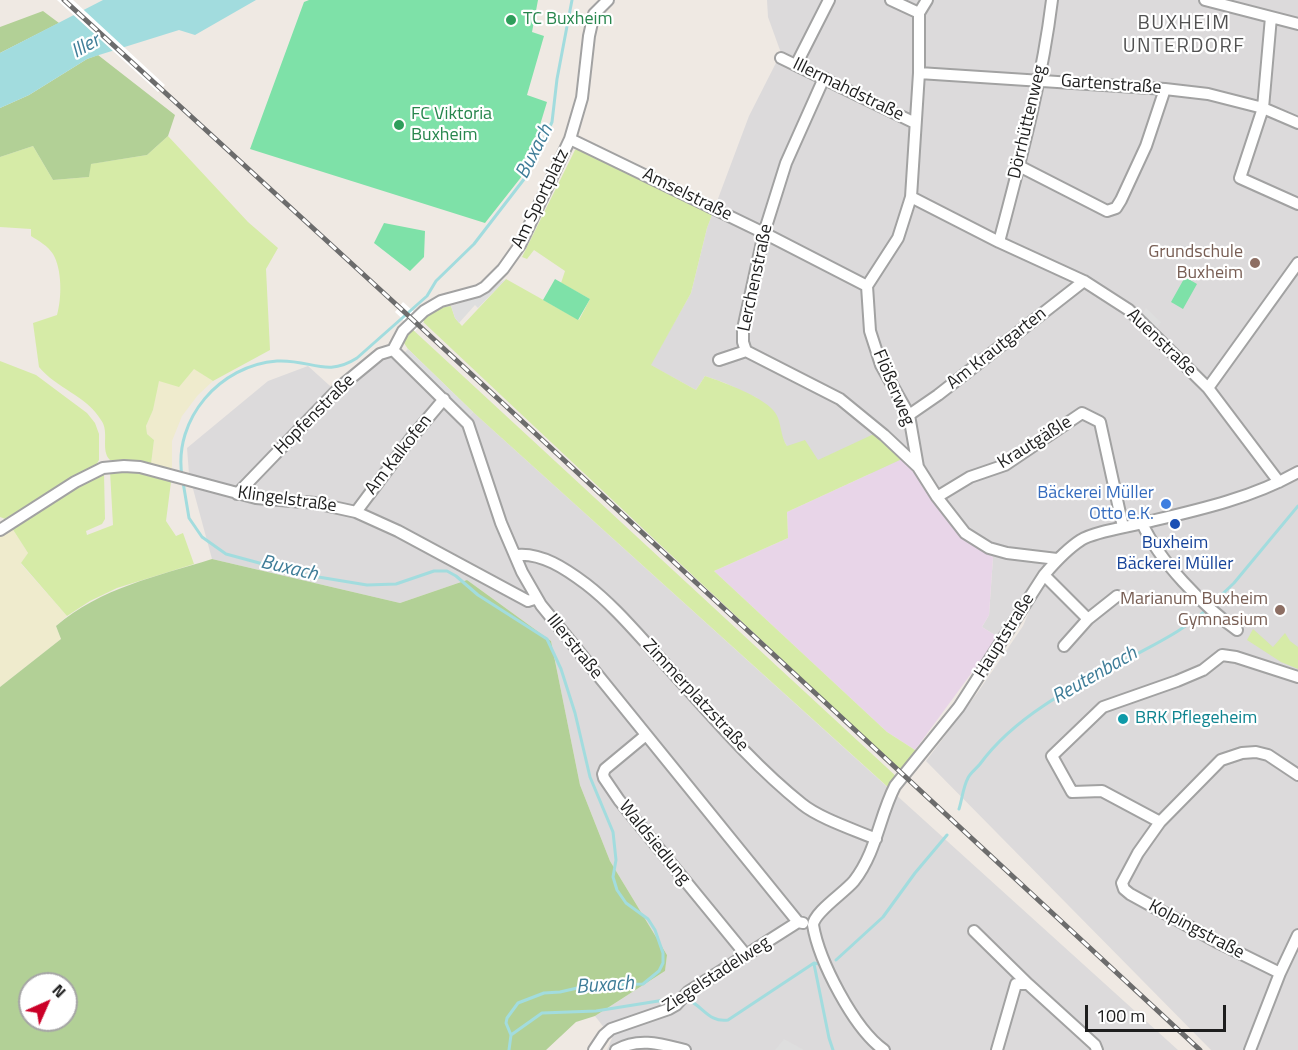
<!DOCTYPE html>
<html>
<head>
<meta charset="utf-8">
<style>
	body { margin:0 }
	#map { position:relative; width:1298px; height:1050px; overflow:hidden; background:#efe9e3; font-family:"Titillium Web",sans-serif }
	canvas { display:block }
	.north { position:absolute; left:18px; top:972px; width:60px; height:60px; box-sizing:border-box; background:#fff; border:2px solid #a5a5a5; border-radius:50%; rotate:45deg; font-size:16px; font-weight:700; line-height:24px; text-align:center; color:#1e1e1e }
	.north::after { content:''; display:block; margin:auto; width:21px; height:27px; background:#cb0028; clip-path:polygon(50% 0,100% 100%,50% 72%,0 100%) }
	.scale { position:absolute; left:1085px; top:1005px; width:141px; height:27px; box-sizing:border-box; border:3px solid #1e1e1e; border-top:0; padding-left:8px; font-size:18px; line-height:21px; white-space:nowrap; color:#1e1e1e; -webkit-text-stroke:4px #fff; paint-order:stroke }
</style>
</head>
<body>
<div id="map">
<canvas width="1298" height="1050"></canvas>
<div class="north">N</div>
<div class="scale">100 m</div>
</div>
<script>
const g = document.querySelector('canvas').getContext('2d');
g.lineJoin = 'round';
function paint(path, color) { g.fillStyle = color; g.fill(path, 'evenodd'); }
function strokePath(path, color, width, dash) { g.strokeStyle = color; g.lineWidth = width; g.lineCap = dash ? 'butt' : 'round'; g.setLineDash(dash || []); g.stroke(path); }
function label(font, color, halo, rows, align = 'center') {
  g.font = font + ' "Titillium Web",sans-serif'; g.lineWidth = 4.5; g.setLineDash([]); g.textBaseline = 'middle'; g.strokeStyle = halo; g.fillStyle = color; for (const [text, x, y, turn = 0] of rows) {
    g.save(); g.translate(x, y); g.rotate((+turn || 0) * Math.PI / 180); g.textAlign = isNaN(turn) ? turn : align; if (halo) g.strokeText(text, 0, 0); g.fillText(text, 0, 0); g.restore();
  }
}
const residential = new Path2D(`
	M 767,0 L 1298,0 L 1298,1050 L 1211,1050 L 926,761 L 978,692 L 1023,626 L 1043,578 L 998,637 L 982,627 L 989,615 L 993,557 L 967,542 L 953,525 L 836,452 L 818,461 L 787,446 L 757,398 L 725,383 L 705,376 L 696,390 L 650,365 L 691,293 L 707,228 L 749,116 L 781,53 L 768,17 Z
	M 402,355 L 467,418 L 473,412 L 1178,1050 L 607,1050 L 612,1038 L 595,1016 L 665,971 L 667,955 L 610,861 L 580,785 L 551,641 L 467,580 L 400,603 L 212,559 L 189,474 L 187,448 L 268,381 L 308,366 L 339,394 L 376,360 Z`);
const industrial = new Path2D(`
	M 902,459 L 923,483 L 967,542 L 993,557 L 989,615 L 982,627 L 998,637 L 915,750 L 887,732 L 714,571 L 788,538 L 787,512 Z`);
const farmland = new Path2D(`
	M 194,368 L 213,381 L 198,395 L 182,416 L 172,441 L 172,469 L 151,464 L 154,440 L 147,434 L 146,426 L 153,410 L 158,381 Z
	M 12,528 L 28,553 L 21,564 L 67,616 L 56,626 L 61,639 L 0,687 L 0,537 Z`);
const grass = new Path2D(`
	M 168,136 L 248,222 L 278,248 L 266,269 L 270,350 L 213,381 L 194,369 L 179,387 L 159,381 L 153,410 L 146,426 L 147,434 L 154,440 L 151,464 L 135,460 L 110,460 C 100,450 110,432 101,420 C 87,396 56,388 39,367 L 33,323 L 57,315 C 62,298 62,269 53,254 C 48,246 39,241 31,236 L 31,229 L 0,227 L 0,157 L 33,146 L 53,180 L 89,177 L 90,164 L 147,155 Z
	M 579,149 L 713,212 L 707,228 L 691,293 L 651,365 L 696,390 L 705,376 C 723,382 767,398 776,414 C 782,424 780,436 787,446 L 805,440 L 818,460 L 876,433 L 902,459 L 787,512 L 788,538 L 714,571 L 887,732 L 915,750 L 916,754 L 902,772 L 420,319 L 437,308 L 451,306 L 455,318 L 462,326 L 506,279 L 579,320 L 590,299 L 561,283 L 565,271 L 534,250 L 527,259 L 522,257 L 573,154 L 575,150 Z
	M 411,328 L 898,778 L 890,789 L 473,412 L 408,349 L 402,340 Z
	M 0,361 L 36,375 L 87,413 L 95,423 L 99,434 L 99,460 L 96,465 L 83,471 L 8,520 L 0,517 Z
	M 140,470 L 171,482 L 166,521 L 176,536 L 183,533 L 194,564 L 117,588 L 90,601 L 67,616 L 21,563 L 28,553 L 12,528 L 83,483 L 104,473 L 105,519 L 102,524 L 86,531 L 87,535 L 113,525 L 110,471 Z
	M 1253,629 L 1273,647 L 1285,633 L 1290,641 L 1298,647 L 1298,669 L 1281,662 L 1247,640 Z`);
const forest = new Path2D(`
	M 43,11 L 59,23 L 0,53 L 0,27 Z
	M 98,55 L 175,115 L 168,136 L 147,155 L 91,164 L 89,177 L 53,180 L 33,146 L 0,157 L 0,108 L 29,95 L 87,59 Z
	M 212,559 L 400,603 L 467,580 L 551,641 L 580,785 L 610,861 L 667,955 L 665,971 L 595,1016 L 576,1022 L 546,1050 L 0,1050 L 0,687 L 61,639 L 56,626 C 100,588 158,576 212,559 ZM 30,984 L 66,984 L 66,1020 L 30,1020 Z`);
const pitch = new Path2D(`
	M 309,0 L 538,0 L 532,32 L 544,36 L 527,95 L 547,102 L 526,171 L 485,223 L 250,149 L 304,2 Z
	M 384,223 L 425,231 L 424,257 L 410,271 L 374,243 Z
	M 1185,277 L 1197,284 L 1183,309 L 1171,302 Z
	M 555,279 L 590,299 L 578,320 L 543,300 Z`);
const parking = new Path2D(`
	M 506,279 L 478,308 L 475,305 L 459,323 L 455,318 L 451,306 L 470,300 Z
	M 1146,308 L 1161,322 L 1156,331 L 1142,316 Z
	M 408,349 L 473,412 L 467,418 L 402,355 Z
	M 784,1039 L 804,1050 L 775,1050 Z`);
const water = new Path2D(`
	M 103,0 L 256,0 L 195,35 L 179,30 L 99,55 L 87,59 L 29,95 L 0,108 L 0,53 Z`);
const pier = new Path2D(`
	M 57,0 L 73,0 L 165,85 L 158,92 Z
	M 403,302 L 424,321 L 415,331 L 395,312 Z`);
const stream = new Path2D(`
	M 182,476 C 173,419 220,365 277,361 C 311,359 326,378 357,358 L 427,296 L 436,281 L 474,244 L 528,174 L 552,122 L 557,79 L 572,0
	M 183,482 L 189,518 L 202,537 L 226,554 L 300,574 L 367,585 L 396,584 L 434,571 L 447,571 L 456,576 L 478,595 L 547,639 L 561,669 L 575,713 L 590,777 L 613,832 L 616,860 L 613,877 L 617,890 L 626,903 L 648,919 L 655,930 L 663,953 L 663,963 L 659,971 L 643,984 L 586,986 L 560,992 L 544,993 L 518,1003 L 507,1018 L 506,1023 L 511,1035 L 509,1050
	M 1212,604 L 1234,583 L 1298,506
	M 959,809 C 962,800 963,787 968,778 C 970,773 976,769 980,764 C 1018,712 1081,683 1137,654 C 1161,641 1187,628 1207,609
	M 836,960 L 883,917 L 915,873 L 947,835
	M 814,964 L 829,1038 L 833,1050
	M 686,999 C 703,1005 708,1023 728,1020 L 814,963 L 819,964
	M 511,1035 L 542,1013 L 596,1011 L 677,998`);
const minor = new Path2D(`
	M 891,0 L 919,13
	M 927,0 L 919,13 L 919,73 L 911,197 L 898,238 L 867,286 L 870,331 L 881,365 L 909,415 L 918,467 L 937,497 L 965,533 L 989,548 L 1007,553 L 1057,559
	M 1205,0 L 1298,24
	M 1271,17 L 1263,108 L 1240,178 L 1298,204
	M 781,58 L 915,123
	M 796,65 L 829,0
	M 919,73 L 1165,89 L 1208,94 L 1263,108 L 1298,123
	M 824,78 L 786,163 L 764,233 L 743,329 L 743,342 L 746,351 L 840,399 L 884,435 L 918,467
	M 570,139 L 764,233 L 867,286
	M 1019,166 L 1107,211 L 1116,208 L 1121,200 L 1146,146 L 1165,89
	M 911,197 L 999,242 L 1084,281 L 1129,310 L 1208,388 L 1279,482
	M 999,242 C 1020,162 1042,82 1052,0
	M 393,350 L 468,424 L 501,523 L 522,572 L 541,605 L 798,922
	M 719,360 L 746,351
	M 1208,388 L 1298,263
	M 909,415 L 938,395 L 1084,281
	M 237,494 L 340,387 L 380,354 L 393,350 L 403,331 L 424,311 L 441,301 L 478,291 L 485,287 L 503,269 L 520,245 L 570,139 L 582,98 L 589,36 L 594,14 L 608,0
	M 937,497 L 970,477 L 1005,465 L 1082,413 L 1100,422 L 1123,527
	M 356,512 L 412,437 L 444,399
	M 1142,523 C 1159,561 1203,606 1237,630
	M 0,530 L 75,482 L 103,468 L 124,466 L 140,467 L 256,498 L 315,503 L 356,512 L 398,531 L 528,601 L 537,598
	M 516,555 C 541,552 566,569 586,584 C 612,604 634,630 656,654 C 703,705 748,761 802,804 C 819,818 855,830 876,839
	M 1044,575 L 1088,619
	M 1064,646 L 1088,619 L 1117,596
	M 646,735 L 605,769 L 603,774 L 604,778 L 619,800 L 746,955
	M 1160,822 L 1102,791 L 1072,792 L 1052,756 L 1103,707 L 1177,681 L 1203,670 L 1222,655 L 1236,657 L 1298,677
	M 813,925 C 814,912 844,893 854,881 C 877,851 879,817 895,786 L 959,707 L 1044,575 C 1055,562 1067,549 1081,540 C 1096,531 1129,527 1147,522 C 1198,510 1252,498 1298,472
	M 813,925 C 819,961 854,1029 884,1050
	M 974,931 L 1028,984
	M 1280,973 L 1219,943 L 1130,894 L 1124,889 L 1122,883 L 1138,853 L 1160,822 L 1221,760 L 1242,753 L 1256,752 L 1268,755 L 1298,775
	M 594,1050 L 604,1035 L 611,1029 L 669,1009 L 676,1005 L 688,992 L 798,922 L 803,923
	M 616,1050 C 639,1037 661,1044 685,1050
	M 997,1050 L 1016,984 L 1028,984 L 1095,1045 L 1097,1050
	M 1250,1050 L 1280,973 L 1298,935`);
const rail = new Path2D(`
	M 64,0 L 399,307 L 1200,1050`);
const markers = [
	[511,20,6,"#2e9e5b"],
	[399,125,6,"#2e9e5b"],
	[1255,263,6,"#8d6e63"],
	[1166,504,6,"#3f7fe0"],
	[1175,524,6,"#1a4fb4"],
	[1280,610,6,"#8d6e63"],
	[1123,719,6,"#0f9aa8"]
];
const leisureNames = [
	["TC Buxheim",523,20],
	["FC Viktoria",411,115],
	["Buxheim",411,136]
];
const streetNames = [
	["Gartenstraße",1111,85,4],
	["Illermahdstraße",848,90,26],
	["Dörrhüttenweg",1028,122,-77],
	["Amselstraße",687,195,26],
	["Am Sportplatz",541,199,-64],
	["Lerchenstraße",756,278,-78],
	["Auenstraße",1161,343,44],
	["Am Krautgarten",997,349,-38],
	["Flößerweg",893,388,67],
	["Hopfenstraße",315,415,-45],
	["Krautgäßle",1035,443,-32],
	["Am Kalkofen",399,455,-52],
	["Klingelstraße",287,500,8],
	["Hauptstraße",1005,636,-58],
	["Illerstraße",574,647,51],
	["Zimmerplatzstraße",695,696,47],
	["Waldsiedlung",654,843,51],
	["Kolpingstraße",1196,930,28],
	["Ziegelstadelweg",717,975,-33]
];
const educationNames = [
	["Grundschule",1243,253],
	["Buxheim",1243,274],
	["Marianum Buxheim",1268,600],
	["Gymnasium",1268,621]
];
const shopNames = [
	["Bäckerei Müller",1154,494],
	["Otto e.K.",1154,515]
];
const transitNames = [
	["Buxheim",1175,544],
	["Bäckerei Müller",1175,565]
];
const cultureNames = [
	["BRK Pflegeheim",1135,719]
];
const neighbourhoodNames = [
	["BUXHEIM",1184,24],
	["UNTERDORF",1184,47]
];
const waterNames = [
	["Iller",86,47,-29],
	["Buxach",535,152,-63],
	["Buxach",289,569,13],
	["Reutenbach",1095,676,-30],
	["Buxach",605,986,-4]
];
paint(residential, '#dcdadb');
paint(industrial, '#e8d5e8');
paint(farmland, '#efebcd');
paint(grass, '#d6eba7');
paint(forest, '#b2d096');
paint(pitch, '#7ee1a8');
paint(parking, '#dedede');
paint(water, '#a2dcde');
paint(pier, '#fff');
strokePath(stream, '#a2dcde', 3);
strokePath(minor, '#a2a2a2', 14);
strokePath(minor, '#fff', 10);
strokePath(rail, '#6c6c6c', 5);
strokePath(rail, '#fff', 3, [9]);
for (const [x, y, r, color] of markers) { const dot = new Path2D(); dot.arc(x, y, r, 0, 2 * Math.PI); g.fillStyle = color; g.fill(dot); strokePath(dot, '#fff', 2); }
label('18px', '#27864d', '#fff', leisureNames, 'left');
label('18px', '#1e1e1e', '#fff', streetNames);
label('18px', '#785e54', '#fff', educationNames, 'right');
label('18px', '#366cbe', '#fff', shopNames, 'right');
label('18px', '#164399', '#fff', transitNames);
label('18px', '#0d838f', '#fff', cultureNames, 'left');
g.letterSpacing = '1.5px';
label('20px', '#515151', '#fff', neighbourhoodNames);
g.letterSpacing = '0px';
label('italic 20px', '#3f7d98', '#fff', waterNames);
</script>
</body>
</html>
